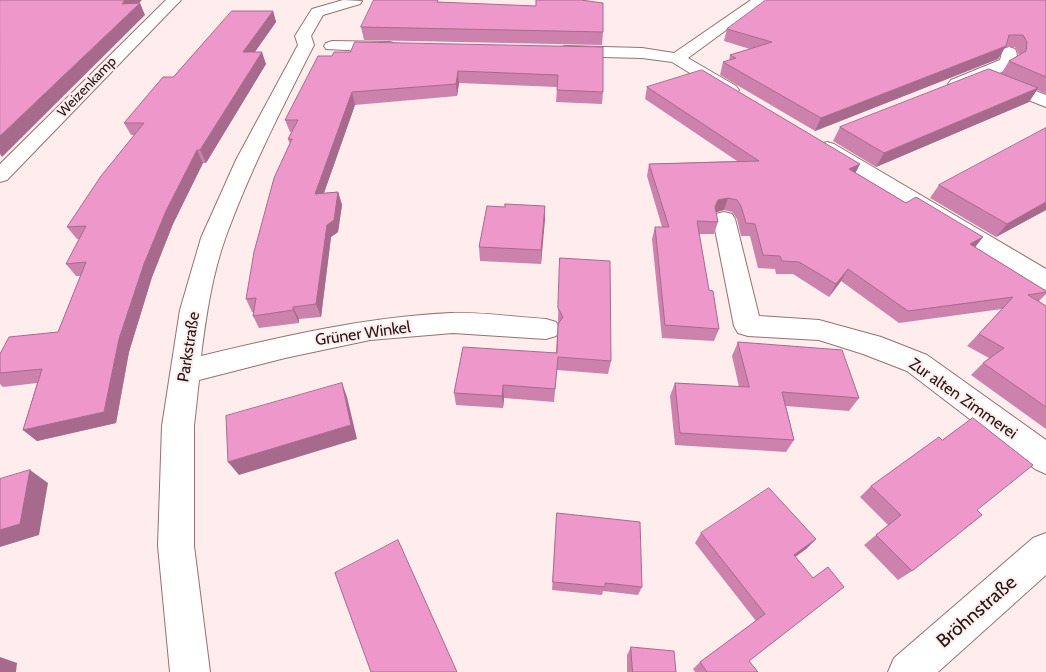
<!DOCTYPE html>
<html>
<head>
<meta charset="utf-8">
<style>
	body { margin:0 }
	canvas { display:block; background:#feedec }
</style>
</head>
<body>
<canvas width="1046" height="672"></canvas>
<script>
const g = document.querySelector('canvas').getContext('2d');
g.lineJoin = 'round';
function strokePath(path, color, width, dash) { g.strokeStyle = color; g.lineWidth = width; g.lineCap = dash ? 'butt' : 'round'; g.setLineDash(dash || []); g.stroke(path); }
function paint(path, color) { g.fillStyle = color; g.fill(path, 'evenodd'); }
function label(font, color, halo, rows, align = 'center') {
  g.font = font + ' Cabin,sans-serif'; g.lineWidth = 4; g.setLineDash([]); g.textBaseline = 'middle'; g.strokeStyle = halo; g.fillStyle = color; for (const [text, x, y, turn = 0] of rows) {
    g.save(); g.translate(x, y); g.rotate((+turn || 0) * Math.PI / 180); g.textAlign = isNaN(turn) ? turn : align; if (halo) g.strokeText(text, 0, 0); g.fillText(text, 0, 0); g.restore();
  }
}
const street = new Path2D(`
	M 166,0 L 181,0 L 7,180 L 0,182 L 0,164 Z
	M 343,0 L 362,1 L 360,4 L 323,15 L 311,36 L 314,45 C 282,108 250,170 226,236 C 212,275 206,316 201,356 C 284,336 366,317 451,313 C 482,312 515,317 546,319 L 556,322 L 560,329 L 556,336 L 546,339 L 453,333 L 370,340 L 285,358 L 199,380 L 194,426 L 194,546 L 210,672 L 170,672 L 158,546 L 162,426 L 180,310 L 201,238 L 236,160 L 298,45 L 295,36 L 312,9 Z
	M 751,0 L 767,0 L 688,58 L 736,86 L 739,90 L 736,94 L 730,95 L 724,94 L 672,62 L 642,58 L 565,56 L 559,54 L 557,51 L 559,48 L 565,46 L 642,48 L 674,53 Z
	M 332,41 L 390,42 L 396,44 L 398,47 L 396,50 L 390,52 L 326,49 L 324,46 L 326,43 Z
	M 1009,47 L 1015,49 C 1018,54 1017,61 1014,67 L 963,88 L 957,89 L 951,88 L 948,84 L 951,80 L 1000,60 L 1003,49 Z
	M 999,77 L 1046,95 L 1046,107 L 993,86 L 990,82 L 993,78 Z
	M 827,142 L 834,144 L 1046,269 L 1046,290 L 1037,287 L 820,152 L 817,148 L 820,144 Z
	M 724,212 L 732,214 L 735,219 L 759,316 L 819,320 L 881,337 L 927,355 L 1046,440 L 1046,474 L 1035,469 L 907,371 L 863,354 L 819,340 L 748,336 L 738,333 L 734,326 L 713,219 L 716,214 Z
	M 1046,533 L 1046,575 L 938,672 L 888,672 L 894,658 L 1033,538 Z`);
const wall = new Path2D(`
	M 1046,0 L 1046,94 L 1037,90 L 1029,102 L 876,167 L 833,141 L 840,127 L 1001,74 L 1009,61 L 1019,55 L 1015,47 L 1005,47 L 998,59 L 815,131 L 720,75 L 723,62 L 729,61 L 730,55 L 750,49 L 724,41 L 727,29 Z
	M 438,2 L 603,32 L 602,45 L 364,40 L 361,27 Z
	M 273,11 L 276,22 L 255,52 L 266,64 L 206,163 L 203,163 L 173,224 L 152,277 L 129,352 L 116,423 L 37,441 L 23,430 L 37,383 L 3,387 L 0,384 L 0,354 L 58,332 L 81,276 L 76,276 L 66,264 L 79,239 L 77,239 L 67,227 L 134,135 L 131,135 L 124,123 Z
	M 603,47 L 603,92 L 602,104 L 556,102 L 557,87 L 459,83 L 457,96 L 355,105 L 324,193 L 338,192 L 342,205 L 338,232 L 331,237 L 321,317 L 299,319 L 299,323 L 259,328 L 253,316 L 253,312 L 252,312 L 246,299 L 290,144 L 288,139 L 292,132 L 290,132 L 285,120 L 332,56 Z
	M 647,87 L 856,173 L 906,203 L 983,237 L 975,247 L 1046,291 L 1046,294 L 1039,301 L 1046,306 L 1046,429 L 971,375 L 983,363 L 989,358 L 967,346 L 1002,309 L 899,323 L 841,281 L 829,297 L 793,274 L 776,274 L 775,269 L 758,268 L 750,236 L 741,236 L 737,219 L 732,212 L 724,210 L 716,212 L 718,222 L 714,234 L 699,234 L 709,290 L 719,329 L 714,341 L 662,338 L 652,239 L 655,227 L 662,227 L 647,176 L 649,164 L 737,161 L 645,99 Z
	M 939,185 L 1046,210 L 996,237 L 930,198 Z
	M 545,206 L 541,264 L 480,261 L 479,247 L 505,207 Z
	M 560,258 L 611,361 L 608,374 L 557,370 L 554,402 L 504,398 L 503,408 L 456,405 L 454,393 L 556,352 L 558,323 L 558,321 Z
	M 738,342 L 859,398 L 849,411 L 786,406 L 794,440 L 786,452 L 675,445 L 670,396 L 675,383 L 739,387 L 732,356 Z
	M 871,486 L 977,510 L 912,571 L 898,580 L 864,545 L 888,525 L 860,497 Z
	M 557,513 L 642,587 L 638,595 L 603,591 L 602,595 L 552,590 Z
	M 701,533 L 816,539 L 806,549 L 795,557 L 749,661 L 758,672 L 695,672 L 693,669 L 700,662 L 756,621 L 695,543 Z
	M 631,647 L 676,672 L 627,672 L 627,655 Z`);
const shadedWall = new Path2D(`
	M 125,0 L 142,0 L 127,15 L 122,4 Z
	M 140,3 L 145,15 L 2,157 L 0,154 L 0,136 Z
	M 273,11 L 276,22 L 247,63 L 243,52 Z
	M 1006,46 L 998,59 L 815,131 L 821,118 Z
	M 262,52 L 266,64 L 206,163 L 200,150 Z
	M 458,71 L 459,83 L 457,96 L 456,84 Z
	M 1038,88 L 1029,102 L 876,167 L 884,153 Z
	M 352,92 L 355,105 L 319,207 L 315,194 Z
	M 197,150 L 203,163 L 173,224 L 152,277 L 129,352 L 116,423 L 37,441 L 23,430 L 119,339 L 144,264 L 166,211 Z
	M 860,164 L 854,176 L 849,169 Z
	M 338,192 L 342,205 L 338,232 L 331,237 L 321,317 L 316,304 L 327,225 Z
	M 728,198 L 724,210 L 714,213 L 715,207 L 718,200 Z
	M 1046,202 L 1046,210 L 996,237 L 1007,224 Z
	M 545,206 L 545,220 L 541,264 L 541,250 Z
	M 983,237 L 973,250 L 970,244 Z
	M 848,269 L 841,281 L 829,297 L 836,284 Z
	M 293,307 L 299,319 L 299,323 L 293,310 Z
	M 342,383 L 347,397 L 357,439 L 239,475 L 228,462 Z
	M 503,385 L 504,398 L 503,408 L 502,396 Z
	M 30,470 L 48,483 L 39,535 L 0,547 L 0,530 Z
	M 816,539 L 806,549 L 784,565 L 794,555 Z
	M 0,657 L 17,663 L 16,672 L 0,672 Z`);
const building = new Path2D(`
	M 0,0 L 125,0 L 122,4 L 140,3 L 0,136 Z
	M 374,0 L 438,0 L 437,2 L 536,6 L 536,0 L 581,0 L 603,3 L 603,32 L 361,27 Z
	M 766,0 L 1046,0 L 1046,77 L 1009,61 L 1026,51 L 1027,42 L 1023,35 L 1009,35 L 1006,46 L 821,118 L 723,62 L 736,58 L 730,55 L 772,42 L 727,29 Z
	M 232,11 L 273,11 L 243,52 L 262,52 L 200,150 L 197,150 L 166,211 L 144,264 L 119,339 L 104,412 L 23,430 L 42,369 L 0,373 L 0,354 L 9,337 L 58,332 L 86,262 L 66,264 L 86,226 L 67,227 L 101,176 L 144,123 L 124,123 L 163,77 L 173,77 Z
	M 355,42 L 603,47 L 603,92 L 557,90 L 558,75 L 458,71 L 456,84 L 352,92 L 315,194 L 338,192 L 334,220 L 327,225 L 316,304 L 293,307 L 293,310 L 253,316 L 256,298 L 246,299 L 254,252 L 274,178 L 292,139 L 288,139 L 298,120 L 285,120 L 318,56 L 332,56 L 334,52 L 350,52 Z
	M 989,69 L 1038,88 L 884,153 L 840,127 Z
	M 702,70 L 860,164 L 849,169 L 906,203 L 916,197 L 983,237 L 970,244 L 1046,291 L 1046,292 L 1028,295 L 1046,306 L 1046,407 L 983,363 L 1004,348 L 979,334 L 1013,297 L 908,311 L 848,269 L 836,284 L 799,262 L 782,261 L 780,256 L 763,255 L 755,224 L 746,223 L 741,206 L 737,200 L 728,198 L 718,200 L 715,207 L 718,222 L 697,221 L 709,290 L 713,291 L 719,329 L 665,325 L 655,227 L 669,227 L 649,164 L 759,161 L 647,87 Z
	M 1046,128 L 1046,202 L 1007,224 L 939,185 Z
	M 505,204 L 545,206 L 541,250 L 479,247 L 487,206 L 505,207 Z
	M 560,258 L 610,261 L 611,361 L 558,357 L 555,389 L 503,385 L 502,396 L 454,393 L 463,347 L 557,353 L 558,324 L 563,317 L 558,308 Z
	M 738,342 L 842,350 L 859,398 L 782,392 L 794,440 L 680,433 L 675,383 L 749,387 Z
	M 342,383 L 351,425 L 228,462 L 226,416 Z
	M 973,418 L 1033,465 L 977,510 L 982,515 L 912,571 L 876,535 L 901,515 L 871,486 L 939,437 L 942,440 Z
	M 30,470 L 20,524 L 0,530 L 0,479 Z
	M 769,488 L 816,539 L 794,555 L 813,578 L 828,567 L 844,587 L 749,661 L 758,672 L 707,672 L 700,662 L 765,614 L 701,533 Z
	M 557,513 L 640,522 L 642,587 L 605,583 L 605,587 L 553,582 Z
	M 398,540 L 457,672 L 371,672 L 335,573 Z
	M 631,647 L 674,651 L 676,672 L 633,672 Z`);
const farStreetnames = [
	["Weizenkamp",87,87,-46]
];
const streetNames = [
	["Grüner Winkel",363,334,-8],
	["Parkstraße",189,347,-81],
	["Zur alten Zimmerei",963,399,35]
];
const nearStreetnames = [
	["Bröhnstraße",977,612,-41]
];
strokePath(street, '#967271', 2);
paint(street, '#fff');
paint(wall, '#cd82ae');
paint(shadedWall, '#a76a8d');
paint(building, '#ee97ca');
strokePath(building, '#a76a8d', 1);
label('14px', '#231515', '#feedec', farStreetnames);
label('16px', '#231515', '#feedec', streetNames);
label('19px', '#231515', '#feedec', nearStreetnames);
</script>
</body>
</html>
